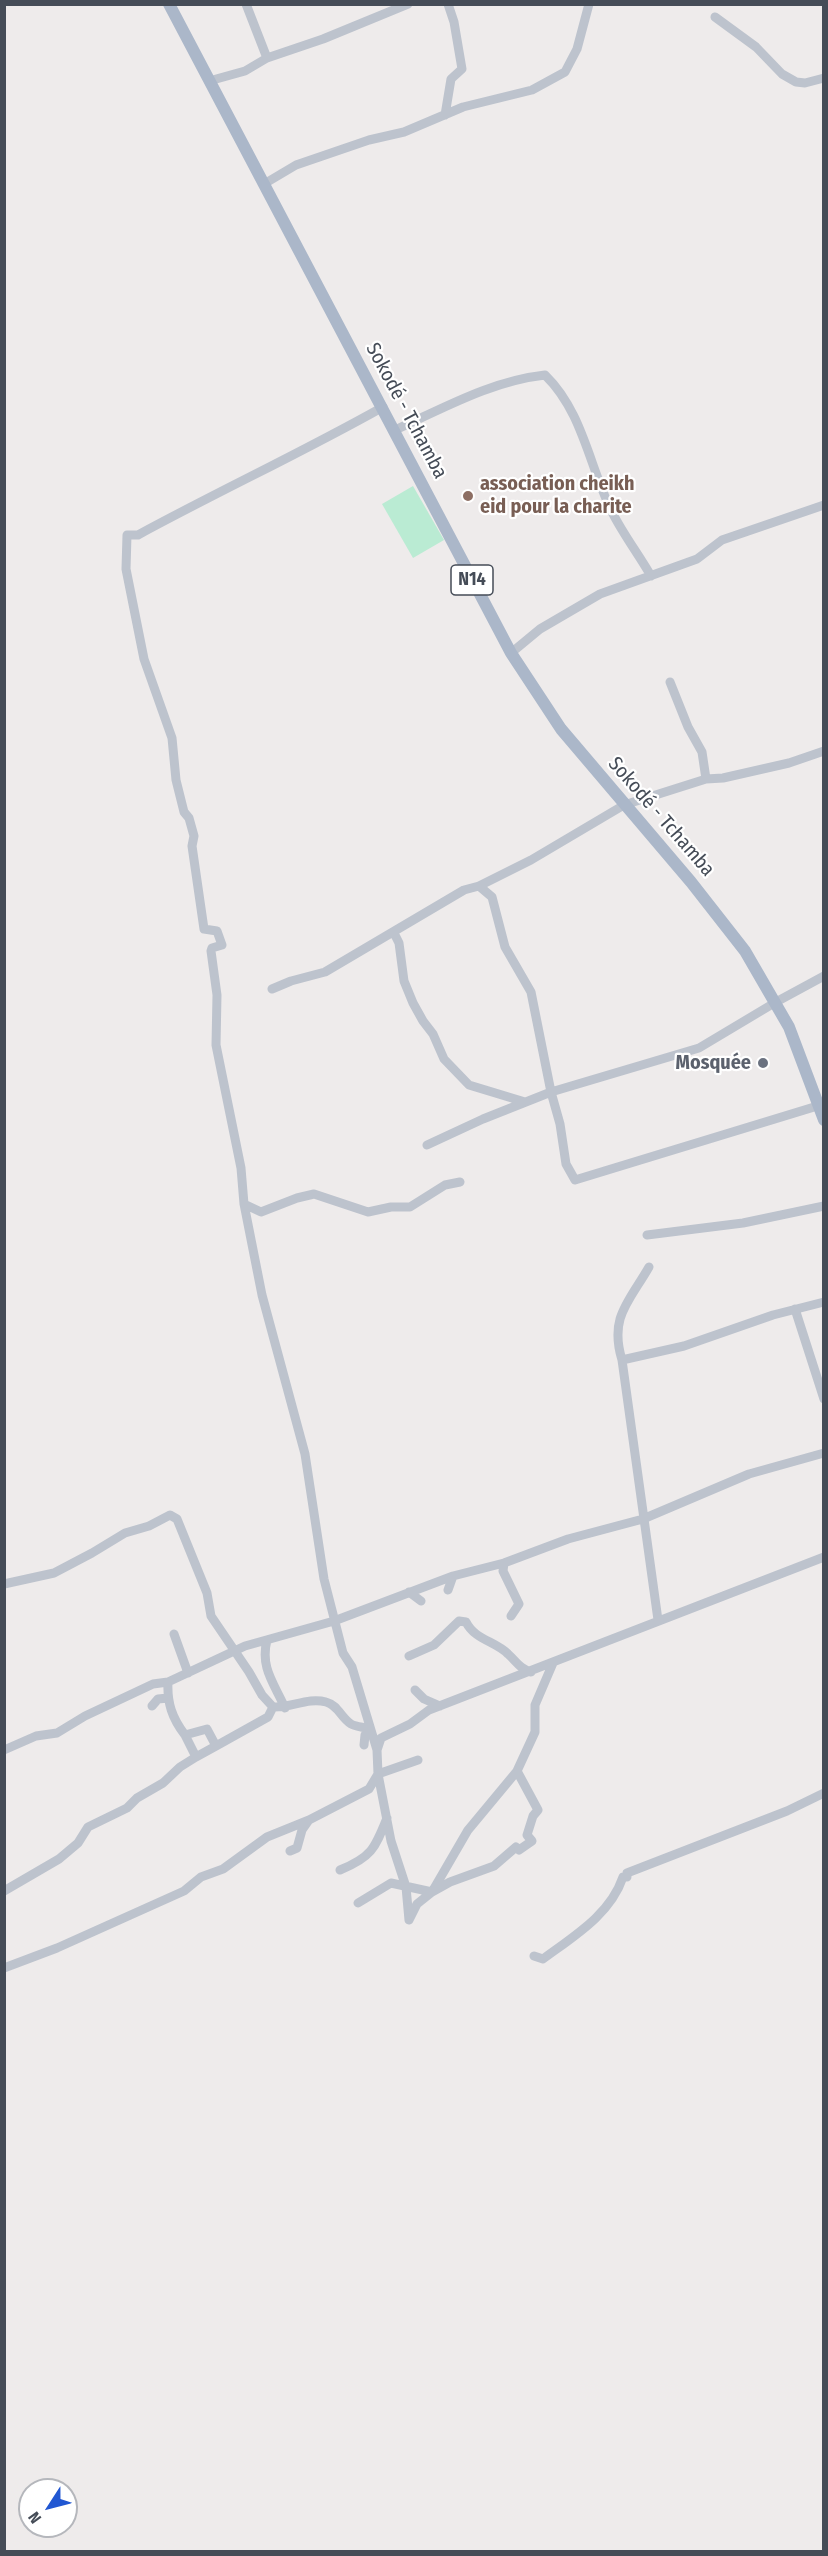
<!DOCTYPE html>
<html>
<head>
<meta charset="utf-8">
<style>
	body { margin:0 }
	#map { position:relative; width:828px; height:2556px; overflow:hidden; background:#eeebeb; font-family:"Fira Sans Condensed",sans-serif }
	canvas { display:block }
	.frame { position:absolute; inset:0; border:6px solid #454c57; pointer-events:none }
	.north { position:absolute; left:18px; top:2478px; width:60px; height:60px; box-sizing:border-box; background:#fff; border:2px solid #b5b7bc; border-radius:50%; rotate:234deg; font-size:16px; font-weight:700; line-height:24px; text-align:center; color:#454c57 }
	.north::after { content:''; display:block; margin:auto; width:21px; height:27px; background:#2157d2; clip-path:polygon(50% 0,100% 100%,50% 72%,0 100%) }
</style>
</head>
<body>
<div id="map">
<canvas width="828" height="2556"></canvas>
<div class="frame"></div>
<div class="north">N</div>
</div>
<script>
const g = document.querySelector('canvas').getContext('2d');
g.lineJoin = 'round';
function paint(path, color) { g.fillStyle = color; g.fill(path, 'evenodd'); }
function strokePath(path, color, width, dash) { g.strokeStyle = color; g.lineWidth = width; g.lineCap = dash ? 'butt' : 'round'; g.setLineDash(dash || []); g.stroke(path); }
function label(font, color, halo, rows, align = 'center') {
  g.font = font + ' "Fira Sans Condensed",sans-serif'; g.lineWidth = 4.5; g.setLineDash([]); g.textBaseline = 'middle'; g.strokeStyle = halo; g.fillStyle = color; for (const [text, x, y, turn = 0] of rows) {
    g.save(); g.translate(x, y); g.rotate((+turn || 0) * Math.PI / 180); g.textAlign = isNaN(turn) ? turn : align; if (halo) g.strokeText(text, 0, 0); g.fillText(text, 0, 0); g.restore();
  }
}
const green = new Path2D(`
	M 413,486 L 444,540 L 413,558 L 382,504 Z`);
const minor = new Path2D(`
	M 246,4 L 267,58
	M 715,17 L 756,47 L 782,74 L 796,82 L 805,83 L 824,78
	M 209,81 L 245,71 L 267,58 L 323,39 L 408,4
	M 445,115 L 451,79 L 462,69 L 454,22 L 448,4
	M 264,184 L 296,165 L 369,140 L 404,132 L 463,107 L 532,90 L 565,72 L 577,49 L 589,4
	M 383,407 C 303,452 219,491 138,535 L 127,535 L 126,569 L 144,659 L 172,738 L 176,780 L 184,812 L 189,818 L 194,836 L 192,846 L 204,929 L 217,931 L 222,945 L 212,948 L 211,951 L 217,995 L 216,1045 L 241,1168 L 244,1204 L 262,1295 L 305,1454 L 324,1579 L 343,1653 L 352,1667 L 377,1750 L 378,1774 L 391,1841 L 406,1887 L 409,1920
	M 395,430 C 444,408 491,381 545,375 C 583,412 589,466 612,512 C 623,534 639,555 651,576
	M 511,653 L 540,629 L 600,594 L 697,559 L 722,540 L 824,505
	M 670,682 L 688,727 L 702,752 L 706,779
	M 479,886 L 531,860 L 624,805 L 706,779 L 723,778 L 789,763 L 824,751
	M 394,933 L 399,943 L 404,981 L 413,1003 L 423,1021 L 433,1034 L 444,1059 L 469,1085 L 525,1102
	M 272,989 L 291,981 L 325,972 L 464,890 L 479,886 L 492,897 L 505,947 L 531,992 L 551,1092 L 560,1124 L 566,1164 L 575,1180 L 824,1104
	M 427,1145 L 483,1119 L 551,1092 L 699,1048 L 776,1002 L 824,976
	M 244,1204 L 261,1212 L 297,1198 L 314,1194 L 368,1212 L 391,1207 L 410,1207 L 445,1185 L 460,1182
	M 647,1235 L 743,1223 L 824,1206
	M 795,1309 L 824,1399
	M 622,1360 C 609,1317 629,1302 649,1267
	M 504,1563 L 503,1571 L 519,1604 L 511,1616
	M 4,1584 L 54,1573 L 92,1553 L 125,1533 L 149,1526 L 170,1515 L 177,1519 L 207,1593 L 211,1616 L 249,1672 L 262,1695 L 273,1707 C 291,1708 308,1697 326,1702 C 338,1705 341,1718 351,1724 C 356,1727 364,1727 370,1729 L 365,1735 L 364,1745
	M 448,1590 L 453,1576
	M 409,1592 L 421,1601
	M 658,1620 L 622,1360 L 684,1346 L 773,1315 L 824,1302
	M 174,1634 L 188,1673
	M 267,1640 C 260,1668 274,1683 285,1708
	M 409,1656 L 434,1645 L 459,1621 L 466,1622 C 475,1640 495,1641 508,1654 C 517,1662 519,1668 531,1672
	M 168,1682 C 167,1703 172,1718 185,1735
	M 415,1690 L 424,1699 L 440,1706
	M 152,1706 L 158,1699 L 168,1698
	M 4,1750 L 36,1736 L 57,1733 L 85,1716 L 153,1684 L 168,1682 L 245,1646 L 334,1621 L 453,1576 L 504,1563 L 568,1539 L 643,1519 L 749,1474 L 824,1453
	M 377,1750 L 381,1738 L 410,1724 L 429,1710 L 824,1557
	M 196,1757 L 216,1746
	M 290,1851 L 297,1848 L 302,1830 L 309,1820 L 369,1789 L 378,1774 L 418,1760
	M 340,1870 C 372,1857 375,1848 387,1818
	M 4,1891 L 59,1859 L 78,1843 L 88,1827 L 127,1808 L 137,1798 L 163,1783 L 180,1767 L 196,1757 L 185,1735 L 207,1729 L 216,1746 L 268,1717 L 273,1707
	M 358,1903 L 391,1883 L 432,1892 L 450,1882 L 494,1866 L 516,1847 L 519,1850 L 532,1841 L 527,1835 L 533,1816 L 538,1810 L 517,1771 L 535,1732 L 535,1705 L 553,1663
	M 409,1920 L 417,1904 L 432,1892 L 468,1830 L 517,1771
	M 534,1956 L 543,1959 C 574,1936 610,1915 623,1877 L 627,1877 L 627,1873 L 787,1811 L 824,1793
	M 4,1968 L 57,1948 L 184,1891 L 201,1877 L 223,1869 L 267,1837 L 309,1820`);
const major = new Path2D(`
	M 169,4 L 511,653 L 561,729 L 691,882 L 745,951 L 789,1027 L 824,1120`);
const markers = [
	[468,496,6,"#8d6e63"],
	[763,1063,6,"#6b7280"]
];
const shields = [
	[472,580,42]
];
const shieldNames = [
	["N14",472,580]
];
const streetNames = [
	["Sokodé - Tchamba",406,411,62],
	["Sokodé - Tchamba",661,817,49]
];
const educationNames = [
	["association cheikh",480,484],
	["eid pour la charite",480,507]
];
const worshipNames = [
	["Mosquée",751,1063]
];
paint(green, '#baebd3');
strokePath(minor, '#bdc3cd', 9);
strokePath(major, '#abb7c9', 12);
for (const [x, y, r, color] of markers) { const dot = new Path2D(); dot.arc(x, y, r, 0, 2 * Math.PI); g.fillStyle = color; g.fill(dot); strokePath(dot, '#fff', 2); }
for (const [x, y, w] of shields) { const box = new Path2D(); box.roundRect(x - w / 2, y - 15, w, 30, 4.5); g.fillStyle = '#fff'; g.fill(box); strokePath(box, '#454c57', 1.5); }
label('bold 18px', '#454c57', null, shieldNames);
label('20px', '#454c57', '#fff', streetNames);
label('bold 20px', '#785e54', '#fff', educationNames, 'left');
label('bold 20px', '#5b616d', '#fff', worshipNames, 'right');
</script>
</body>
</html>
